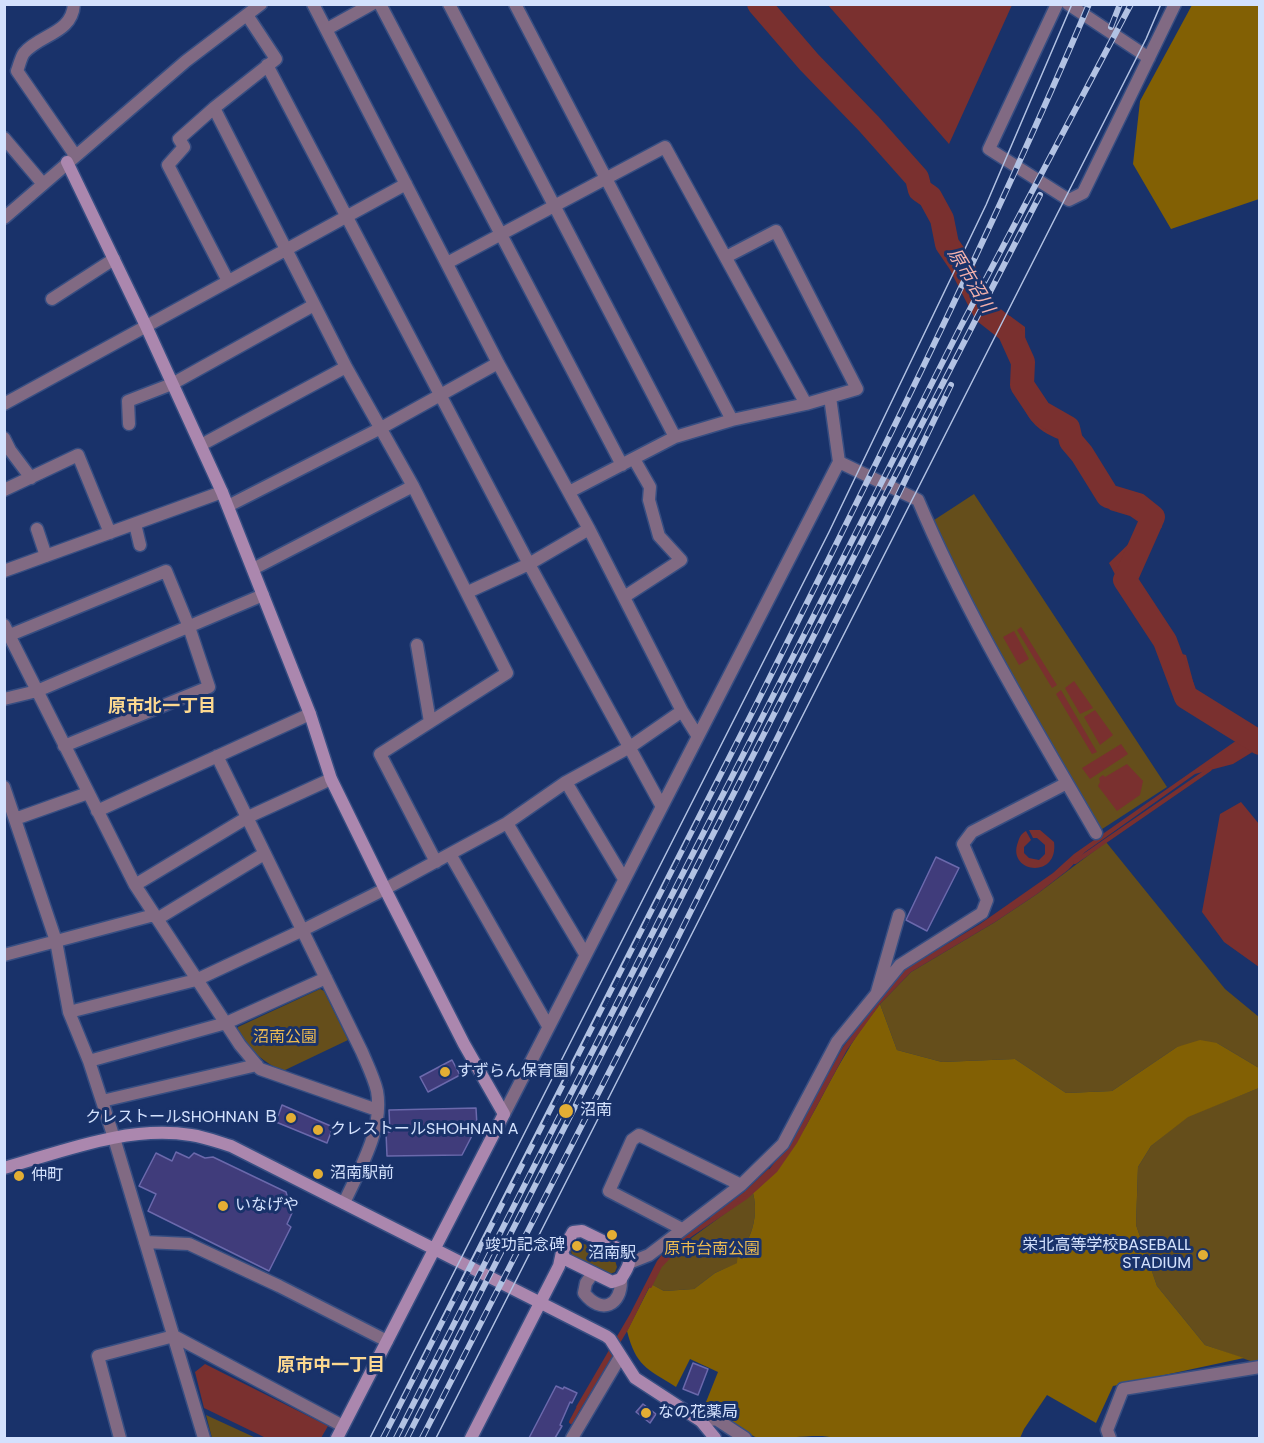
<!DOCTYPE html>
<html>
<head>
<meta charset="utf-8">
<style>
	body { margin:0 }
	#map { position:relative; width:1264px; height:1443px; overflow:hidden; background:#19326a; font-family:Poppins,sans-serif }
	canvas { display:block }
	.frame { position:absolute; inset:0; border:6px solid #d3e1fd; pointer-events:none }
</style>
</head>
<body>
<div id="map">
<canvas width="1264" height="1443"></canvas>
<div class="frame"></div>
</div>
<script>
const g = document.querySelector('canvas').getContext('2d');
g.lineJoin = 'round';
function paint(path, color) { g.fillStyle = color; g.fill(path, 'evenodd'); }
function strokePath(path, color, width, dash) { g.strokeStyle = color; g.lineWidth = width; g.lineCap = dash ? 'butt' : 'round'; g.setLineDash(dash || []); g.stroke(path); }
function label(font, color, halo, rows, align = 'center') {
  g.font = font + ' Poppins,"Noto Sans JP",sans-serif'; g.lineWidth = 6; g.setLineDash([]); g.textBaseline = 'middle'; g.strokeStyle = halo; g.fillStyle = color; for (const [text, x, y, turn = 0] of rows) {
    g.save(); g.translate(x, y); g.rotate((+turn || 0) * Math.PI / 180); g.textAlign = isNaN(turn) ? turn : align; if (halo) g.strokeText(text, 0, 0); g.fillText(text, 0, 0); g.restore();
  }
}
const green = new Path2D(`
	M 974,494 L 1167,787 L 1096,833 L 928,524 Z
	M 1106,842 L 1225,989 L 1259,1017 L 1259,1068 L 1217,1043 L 1177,1047 L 1112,1091 L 1066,1093 L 1015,1059 L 942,1062 L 897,1050 L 880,1004 L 911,972 L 995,922 L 1037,894 Z
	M 320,989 L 324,991 L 348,1040 L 283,1071 C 264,1063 249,1049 237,1032 L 238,1027 Z
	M 1259,1088 L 1259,1364 L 1205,1345 L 1157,1286 L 1136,1225 L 1138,1167 L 1151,1146 L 1188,1116 Z
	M 753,1193 C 757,1208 755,1227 747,1241 C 742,1249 737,1253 738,1263 L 715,1273 L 694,1289 L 664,1291 L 651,1284 L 660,1265 L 671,1253 Z
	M 578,1242 L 593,1247 L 615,1260 L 617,1267 L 615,1272 L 610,1274 L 576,1259 L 572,1256 L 571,1250 L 574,1244 Z
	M 206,1415 L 256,1438 L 212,1438 Z`);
const forest = new Path2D(`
	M 1192,5 L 1259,5 L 1259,199 L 1171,229 L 1133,164 L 1140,101 Z
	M 880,1004 L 897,1050 L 942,1062 L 1015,1059 L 1066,1093 L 1112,1091 L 1177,1047 L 1200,1040 L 1217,1043 L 1259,1068 L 1259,1088 L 1188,1117 L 1151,1146 L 1138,1167 L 1136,1225 L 1157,1286 L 1205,1345 L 1244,1358 L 1113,1386 L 1096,1423 L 1047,1395 L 1024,1429 L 1020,1438 L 833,1438 C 820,1432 778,1441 759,1438 C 750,1437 716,1409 706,1402 L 718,1372 L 690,1359 L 676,1387 C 646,1368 636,1366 627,1331 L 651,1284 L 664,1291 L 694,1289 L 715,1273 L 737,1263 C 737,1254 742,1249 747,1241 C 755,1227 757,1208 753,1193 C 799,1154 817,1100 848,1050 C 857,1034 869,1019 880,1004 Z`);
const water = new Path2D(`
	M 828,5 L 1012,5 L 949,144 Z
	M 990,314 L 1010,316 L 1025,327 L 1026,402 L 1048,426 L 1083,441 L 1100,463 L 1100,479 L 1115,501 L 1123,506 L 1148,509 L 1159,517 L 1162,527 L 1125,568 L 1131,574 L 1135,590 L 1162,639 L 1175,652 L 1186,655 L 1197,696 L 1215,711 L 1240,720 L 1259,735 L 1259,748 L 1233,764 L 1195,774 L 1085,852 L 1068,870 L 1037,894 L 995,922 L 911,972 L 880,1004 L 847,1050 L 797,1143 L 777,1172 L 747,1199 L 691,1237 L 660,1265 L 629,1328 L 580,1410 L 576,1407 L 630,1314 L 657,1261 L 667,1248 L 744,1195 L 762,1179 L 792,1139 L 843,1047 L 888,988 L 904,970 L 980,924 L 1053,873 L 1074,854 L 1240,738 L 1196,710 L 1175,662 L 1163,653 L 1129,601 L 1109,563 L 1146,527 L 1130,516 L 1110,510 L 1088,483 L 1071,444 C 1061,440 1049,436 1040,429 C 1014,409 1015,366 1015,336 L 990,323 Z
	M 1021,627 L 1057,685 L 1052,688 L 1017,630 Z
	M 1014,631 L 1029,659 L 1019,665 L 1003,637 Z
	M 1074,681 L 1093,708 L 1080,714 L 1065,688 Z
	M 1061,690 L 1097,752 L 1092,754 L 1056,694 Z
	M 1095,710 L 1113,735 L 1100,745 L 1084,717 Z
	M 1121,744 L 1128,754 L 1090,779 L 1082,768 Z
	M 1127,764 L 1143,781 L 1140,795 L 1117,811 L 1098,786 L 1100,782 L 1099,778 L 1103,775 L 1105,777 Z
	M 1241,802 L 1259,824 L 1259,967 L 1224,942 L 1202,912 L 1220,814 Z
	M 1029,830 L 1040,830 L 1054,842 C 1059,880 1006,873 1018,842 C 1020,836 1021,834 1026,831 L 1031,840 L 1024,847 L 1024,853 L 1029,858 L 1039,860 L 1045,854 L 1045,845 L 1037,838 L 1033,838 Z
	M 205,1364 L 328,1426 L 321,1438 L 266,1438 L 204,1408 L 195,1372 Z`);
const stream = new Path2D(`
	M 1075,862 L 1210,769
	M 712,1218 L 746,1193 L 769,1171
	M 650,1286 L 660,1266 L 679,1246
	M 571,1422 L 580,1405`);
const river = new Path2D(`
	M 759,4 L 809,62 L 869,124 L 917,178 L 920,190 L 930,197 L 942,219 L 947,244 L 960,263 L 985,312 L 1009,331 L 1023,362 L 1022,385 L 1040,412 L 1068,428 L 1071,441 L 1082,454 L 1108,496 L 1138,505 L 1153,517 L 1125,580 L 1165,641 L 1186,697 L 1260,743`);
const building = new Path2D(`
	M 936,857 L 959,868 L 927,931 L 906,920 Z
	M 452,1060 L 460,1075 L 428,1092 L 420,1077 Z
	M 282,1105 L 333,1127 L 327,1143 L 276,1122 Z
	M 476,1108 L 477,1126 L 462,1155 L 387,1156 L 386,1132 L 390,1132 L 389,1110 Z
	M 176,1152 L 189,1158 L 194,1153 L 205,1158 L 213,1157 L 286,1192 L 292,1213 L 287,1224 L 291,1227 L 269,1271 L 148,1211 L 156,1194 L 139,1186 L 156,1153 L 172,1161 Z
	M 693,1363 L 708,1369 L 698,1395 L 683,1389 Z
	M 556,1386 L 563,1389 L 564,1387 L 577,1393 L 572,1403 L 570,1402 L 560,1425 L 562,1426 L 555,1438 L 529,1438 Z
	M 643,1404 L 656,1414 L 650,1423 L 636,1412 Z`);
const street = new Path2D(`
	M 74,4 C 72,34 40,34 24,53 C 21,57 19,66 17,71 L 75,155
	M 313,4 L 498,363 L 589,529 L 682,711 L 697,735
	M 380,4 L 622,465
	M 449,4 L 675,437
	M 515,4 L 732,420
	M 1057,4 L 989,149 L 1069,200 L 1083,193 L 1175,4
	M 1068,4 L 1149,58
	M 327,29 L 372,4
	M 267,65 L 529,564 L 661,805
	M 214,108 L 346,367 L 413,486 L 507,673 L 380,754 L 436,862
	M 4,138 L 43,184
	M 4,218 L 186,61 L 261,4
	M 447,263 L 665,147 L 806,404
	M 228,281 L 168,165 L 184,147 L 179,139 L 214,108 L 276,59 L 247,15
	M 52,299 L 114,259
	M 4,404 L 406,184
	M 129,424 L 128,401 L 172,384 L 314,305
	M 4,438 L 10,450 L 31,478
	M 201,445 L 346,367
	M 839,462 L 918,500 C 967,616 1033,724 1096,833
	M 4,490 L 78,455 L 110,533
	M 569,492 L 675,437 L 732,420 L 806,404 L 857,389 L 776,231 L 726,257
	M 228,506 L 381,428 L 498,363
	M 135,524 L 140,545
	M 37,529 L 46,556
	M 253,569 L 413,486
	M 4,571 L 222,492
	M 468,592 L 529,564 L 589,529
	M 624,597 L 681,560 L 659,536 L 649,500 L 650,487 L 634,459
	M 4,625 L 135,885 L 240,1045 L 260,1069 L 377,1110
	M 10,635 L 166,571 L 189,627 L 209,687 L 64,746
	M 417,645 L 430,722
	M 4,699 L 37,691 L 263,595
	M 217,756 L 362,1052 C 367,1064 374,1078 377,1091 C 384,1129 359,1170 344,1203
	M 566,782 L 624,879
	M 4,787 L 56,941 L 69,1012 L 89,1061 L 114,1138 L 204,1438
	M 97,811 L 310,714
	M 15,819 L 88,793
	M 507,823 L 585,954
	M 450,854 L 548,1026
	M 135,885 L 248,817 L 331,779
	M 157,919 L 264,854
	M 4,955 L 154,915
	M 877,992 L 899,915
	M 69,1012 L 196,980 L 303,930 L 385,889 L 507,823 L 566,782 L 630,747 L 682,711
	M 89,1061 L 226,1023 L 326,978
	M 102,1101 L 257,1065
	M 504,1114 L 839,462 L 830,397
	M 682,1229 L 609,1191 L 632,1140 L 639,1135 L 741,1185
	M 145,1242 L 189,1244 L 279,1286 L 387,1341
	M 629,1263 L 649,1255 L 741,1185 L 783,1144 L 837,1042 L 900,965 L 982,913 L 987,900 L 963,844 L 972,832 L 1067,783
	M 593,1273 L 586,1283 L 584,1293 C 601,1315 622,1306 621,1279
	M 701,1421 L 716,1419 L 745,1438
	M 120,1438 L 98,1356 L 174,1336 L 343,1426
	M 572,1438 L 620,1357
	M 1110,1438 L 1107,1430 L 1123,1389 L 1260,1367`);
const secondary = new Path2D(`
	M 67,162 L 146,326 L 222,492 L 310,714 L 331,779 L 385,889 L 464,1044 L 504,1114 L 337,1438
	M 4,1168 C 64,1151 128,1125 191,1135 C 205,1137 218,1142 231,1146 L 606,1336 L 610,1339 L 635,1378 L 701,1421 L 715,1438
	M 471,1438 L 559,1266 L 562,1252 L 573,1232 L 582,1231 L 625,1252 C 634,1261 626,1270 621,1279 L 612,1282 L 565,1259 L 562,1252`);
const tram = new Path2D(`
	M 370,1438 L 829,532 L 986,205 L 1072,4
	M 436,1438 L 1146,39 L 1161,4`);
const rail = new Path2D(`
	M 1111,27 L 1120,4
	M 383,1438 C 510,1193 634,947 758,701 C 873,471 988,241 1089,4
	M 396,1438 L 961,326 L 1131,4
	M 407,1438 L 876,513 L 1040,195
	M 422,1438 L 673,947 L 886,520 L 951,385`);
const markers = [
	[445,1072,6,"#e3ae34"],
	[566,1111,8,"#e3ae34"],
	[291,1118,6,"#e3ae34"],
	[318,1130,6,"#e3ae34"],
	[318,1174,6,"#e3ae34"],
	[19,1176,6,"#e3ae34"],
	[223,1206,6,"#e3ae34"],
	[612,1235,6,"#e3ae34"],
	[577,1246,6,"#e3ae34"],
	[1203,1255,6,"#e3ae34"],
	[646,1413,6,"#e3ae34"]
];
const parkNames = [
	["沼南公園",285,1038],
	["原市台南公園",712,1250]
];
const poiNames = [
	["すずらん保育園",457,1072],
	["沼南",580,1111],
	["クレストールSHOHNAN Ｂ",279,1118,"right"],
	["クレストールSHOHNAN A",330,1130],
	["沼南駅前",330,1174],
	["仲町",31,1176],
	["いなげや",235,1206],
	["竣功記念碑",565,1246,"right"],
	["栄北高等学校BASEBALL",1191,1246,"right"],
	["STADIUM",1191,1264,"right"],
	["沼南駅",612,1254,"center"],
	["なの花薬局",658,1413]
];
const waterNames = [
	["原市沼川",970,281,59]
];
const neighbourhoodNames = [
	["原市北一丁目",162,707],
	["原市中一丁目",331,1366]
];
paint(green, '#654e1b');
paint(forest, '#826004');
paint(water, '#7a302f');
strokePath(stream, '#7a302f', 4);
strokePath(river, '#7a302f', 24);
paint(building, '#403c7b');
strokePath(building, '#6b69ac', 1.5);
strokePath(street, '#374e82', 15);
strokePath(secondary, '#374e82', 15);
strokePath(street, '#816a83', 12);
strokePath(secondary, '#ab87ae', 12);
strokePath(tram, '#b2c2e3', 1.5);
strokePath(rail, '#b2c2e3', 6);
strokePath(rail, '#19326a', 4, [11]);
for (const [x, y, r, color] of markers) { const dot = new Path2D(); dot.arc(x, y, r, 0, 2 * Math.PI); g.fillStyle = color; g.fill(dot); strokePath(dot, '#19326a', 2); }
label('16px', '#ebba51', '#19326a', parkNames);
label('16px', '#d3e1fd', '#19326a', poiNames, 'left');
label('italic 18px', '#f5b1ac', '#19326a', waterNames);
label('bold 18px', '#fdd990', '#19326a', neighbourhoodNames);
</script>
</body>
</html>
